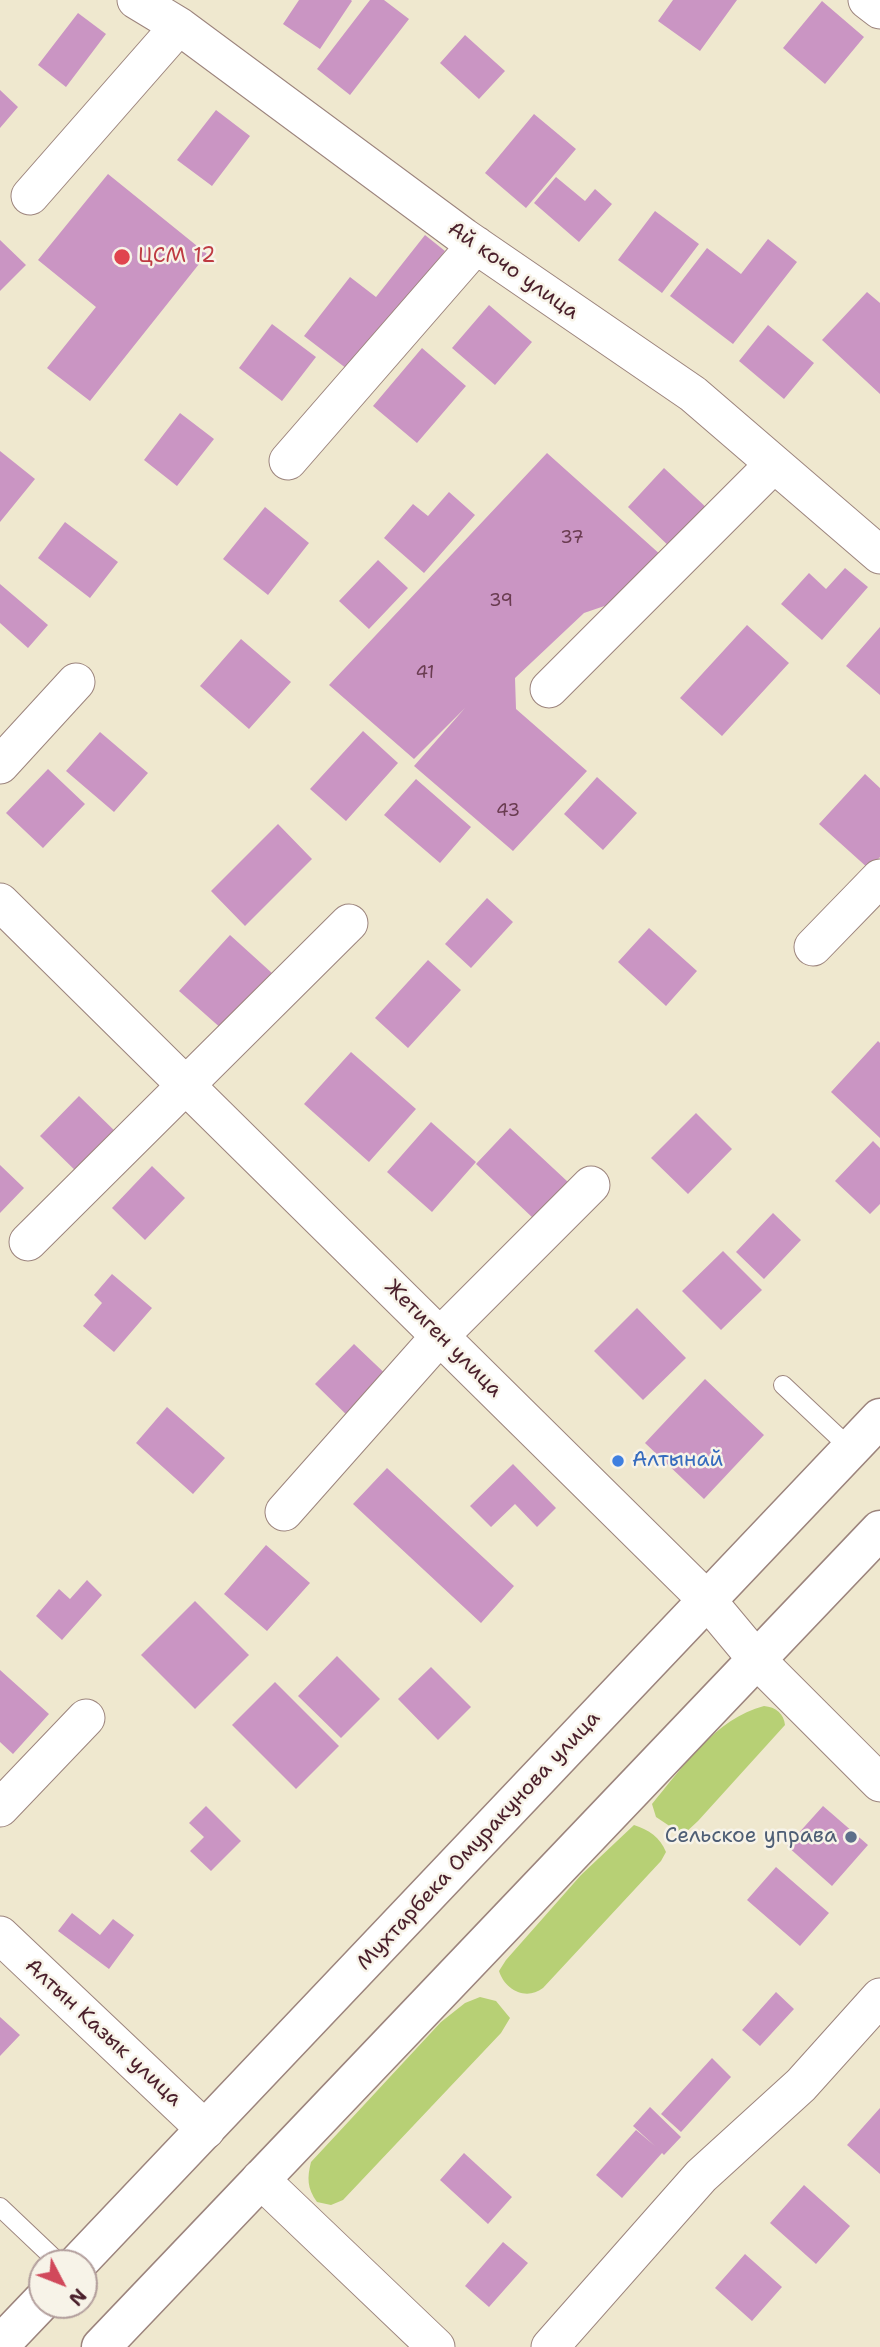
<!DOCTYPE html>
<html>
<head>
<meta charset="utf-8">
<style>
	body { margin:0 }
	#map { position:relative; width:880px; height:2347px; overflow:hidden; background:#efe8cf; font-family:"Shantell Sans",sans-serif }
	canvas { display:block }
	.north { position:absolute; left:28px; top:2249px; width:70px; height:70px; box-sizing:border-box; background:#f7f3e8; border:2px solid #b29e9c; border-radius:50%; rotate:132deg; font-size:19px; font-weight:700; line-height:28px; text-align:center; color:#4a1f2b }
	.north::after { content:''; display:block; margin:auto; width:24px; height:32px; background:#d1495b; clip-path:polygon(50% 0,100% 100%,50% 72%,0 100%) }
</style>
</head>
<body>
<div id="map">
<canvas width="880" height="2347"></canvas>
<div class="north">N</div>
</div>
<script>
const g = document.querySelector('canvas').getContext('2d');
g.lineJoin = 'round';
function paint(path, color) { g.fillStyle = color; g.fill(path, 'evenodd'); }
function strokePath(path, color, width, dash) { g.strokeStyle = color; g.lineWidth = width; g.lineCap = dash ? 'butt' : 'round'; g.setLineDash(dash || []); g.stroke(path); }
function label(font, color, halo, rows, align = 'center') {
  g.font = font + ' "Shantell Sans",sans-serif'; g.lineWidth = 5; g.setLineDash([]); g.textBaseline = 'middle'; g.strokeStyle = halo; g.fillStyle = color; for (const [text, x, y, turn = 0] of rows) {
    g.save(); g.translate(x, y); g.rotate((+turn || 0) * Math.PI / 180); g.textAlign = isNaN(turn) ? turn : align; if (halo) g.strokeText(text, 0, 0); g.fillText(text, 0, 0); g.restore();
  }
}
const green = new Path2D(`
	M 764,1706 C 776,1707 784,1714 785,1725 L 698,1821 L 683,1835 L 656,1817 L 652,1804 C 682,1768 716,1718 764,1706 Z
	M 634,1825 C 649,1830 660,1837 666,1852 L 661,1861 L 543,1988 C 526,2001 505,1990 499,1971 L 506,1960 L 581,1875 Z
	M 480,1997 L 496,2001 L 510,2018 L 501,2033 L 343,2200 L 331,2205 L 317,2202 C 307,2188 307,2178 311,2162 L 441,2022 L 465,2003 Z`);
const building = new Path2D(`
	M 299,0 L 351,0 L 352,1 L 320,49 L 283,24 Z
	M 370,0 L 384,0 L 409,19 L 350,95 L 317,69 Z
	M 673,0 L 737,0 L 700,51 L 658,21 Z
	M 822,1 L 864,37 L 825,84 L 783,48 Z
	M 78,13 L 106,34 L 66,87 L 38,65 Z
	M 465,35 L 505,71 L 479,99 L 440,63 Z
	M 0,90 L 18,107 L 0,128 Z
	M 216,110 L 250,136 L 212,186 L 177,160 Z
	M 534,114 L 576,149 L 526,208 L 485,173 Z
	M 108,174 L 207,254 L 90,401 L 47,368 L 96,307 L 38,260 Z
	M 556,177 L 585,201 L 595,189 L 612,204 L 579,242 L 534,203 Z
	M 655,211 L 699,244 L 662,293 L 618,260 Z
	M 425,235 L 445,251 L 351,372 L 304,336 L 350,277 L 376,297 Z
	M 768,239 L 797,262 L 733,344 L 670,296 L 707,248 L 741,274 Z
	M 0,240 L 26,265 L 0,291 Z
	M 867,292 L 880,303 L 880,394 L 822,340 Z
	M 489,305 L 532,342 L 495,385 L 452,348 Z
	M 272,324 L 316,357 L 282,401 L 239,368 Z
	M 768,325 L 814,363 L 784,399 L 739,361 Z
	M 422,348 L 466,386 L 417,443 L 373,406 Z
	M 180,413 L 214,439 L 177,486 L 144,460 Z
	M 0,451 L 35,479 L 0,522 Z
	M 547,453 L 662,556 L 619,601 L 584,613 L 515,678 L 516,709 L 587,771 L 513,851 L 414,766 L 465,708 L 414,759 L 329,685 Z
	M 664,468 L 710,511 L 673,550 L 628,507 Z
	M 449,492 L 475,515 L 424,573 L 384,538 L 413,504 L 428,516 Z
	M 265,507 L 309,543 L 268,595 L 223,559 Z
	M 65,522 L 118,562 L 90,598 L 38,558 Z
	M 378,560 L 408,588 L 369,629 L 339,601 Z
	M 845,568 L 868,587 L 822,640 L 781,604 L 809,573 L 826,589 Z
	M 0,584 L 48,625 L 28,648 L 0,623 Z
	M 747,625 L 789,663 L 722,736 L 680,698 Z
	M 880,627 L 880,695 L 846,666 Z
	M 241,639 L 291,682 L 249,729 L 200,686 Z
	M 363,731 L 398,763 L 346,821 L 310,789 Z
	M 100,732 L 148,773 L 114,812 L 66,771 Z
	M 48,769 L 85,804 L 43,848 L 6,813 Z
	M 865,774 L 880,788 L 880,857 L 869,869 L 819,824 Z
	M 597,777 L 637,813 L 603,850 L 564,814 Z
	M 416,779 L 471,827 L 440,863 L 384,815 Z
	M 278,824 L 312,859 L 245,926 L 211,891 Z
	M 487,898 L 513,922 L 471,968 L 445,944 Z
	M 649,928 L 697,971 L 666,1006 L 618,962 Z
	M 230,935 L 273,974 L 223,1030 L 179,991 Z
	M 428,960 L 461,990 L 408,1048 L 375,1018 Z
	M 878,1041 L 880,1043 L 880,1138 L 831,1092 Z
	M 351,1052 L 416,1109 L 369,1162 L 304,1104 Z
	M 79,1096 L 121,1137 L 82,1177 L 40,1136 Z
	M 696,1113 L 732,1149 L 688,1194 L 651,1158 Z
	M 431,1122 L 476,1162 L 432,1212 L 387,1172 Z
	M 510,1128 L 568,1182 L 534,1219 L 476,1164 Z
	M 873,1141 L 880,1148 L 880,1204 L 870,1214 L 835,1181 Z
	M 0,1165 L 24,1188 L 0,1213 Z
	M 152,1166 L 185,1198 L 145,1240 L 112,1208 Z
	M 773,1213 L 801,1240 L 764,1279 L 736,1252 Z
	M 723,1251 L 762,1290 L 721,1330 L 682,1291 Z
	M 112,1274 L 152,1308 L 114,1352 L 83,1326 L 102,1303 L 94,1295 Z
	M 637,1308 L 686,1358 L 643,1400 L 594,1351 Z
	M 354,1344 L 394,1382 L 355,1423 L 315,1384 Z
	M 705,1379 L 764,1435 L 704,1499 L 645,1443 Z
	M 167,1407 L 225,1458 L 193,1494 L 136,1443 Z
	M 513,1464 L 556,1508 L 537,1527 L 515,1504 L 491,1527 L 470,1506 Z
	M 387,1468 L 514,1586 L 481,1623 L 353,1504 Z
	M 266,1545 L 310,1583 L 267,1631 L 224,1594 Z
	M 87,1580 L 102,1595 L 62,1640 L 36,1616 L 59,1589 L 70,1599 Z
	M 195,1601 L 249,1655 L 195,1709 L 141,1655 Z
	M 337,1656 L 380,1699 L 341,1738 L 298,1696 Z
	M 431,1667 L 471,1707 L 438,1740 L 398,1699 Z
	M 0,1670 L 49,1714 L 13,1754 L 0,1742 Z
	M 275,1682 L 339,1746 L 296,1789 L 232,1725 Z
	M 206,1806 L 241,1841 L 211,1871 L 190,1851 L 204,1837 L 189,1823 Z
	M 823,1806 L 868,1845 L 832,1886 L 787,1846 Z
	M 776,1867 L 829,1913 L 800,1946 L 747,1900 Z
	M 72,1913 L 100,1935 L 113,1919 L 134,1935 L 109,1969 L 58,1931 Z
	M 776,1992 L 794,2009 L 760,2046 L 742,2030 Z
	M 0,2017 L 20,2035 L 0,2056 Z
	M 712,2058 L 731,2077 L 681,2132 L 661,2114 Z
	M 650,2107 L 681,2137 L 664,2155 L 662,2153 L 622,2198 L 596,2175 L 636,2130 L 655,2146 L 633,2126 Z
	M 880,2108 L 880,2174 L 847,2145 Z
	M 464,2153 L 512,2197 L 488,2224 L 440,2180 Z
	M 804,2185 L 850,2226 L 816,2264 L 770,2223 Z
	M 503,2242 L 528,2263 L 489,2307 L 465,2286 Z
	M 745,2254 L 782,2287 L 752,2321 L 715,2288 Z`);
const lane = new Path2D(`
	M 783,1385 L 851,1449
	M 0,2207 L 59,2263`);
const street = new Path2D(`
	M 136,0 L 179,26 L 464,237 L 693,394 L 880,555
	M 867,0 L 880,10
	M 30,196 L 179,26
	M 288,461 L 476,245
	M 549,689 L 774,464
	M 0,765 L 76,682
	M 0,902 L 707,1600 L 757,1660 L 880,1783
	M 813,947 L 880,878
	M 28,1242 L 349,923
	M 284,1512 L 440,1336 L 591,1185
	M 0,1808 L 86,1718
	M 0,1935 L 206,2130
	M 260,2179 L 436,2347
	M 550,2347 L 701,2176 L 801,2085 L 880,1997`);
const secondary = new Path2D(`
	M 78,2263 L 880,1418
	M 0,2345 L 42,2301
	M 101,2347 L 880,1530`);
const markers = [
	[122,257,9,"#e0444e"],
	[618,1461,7,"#3f7fe0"],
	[851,1837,7,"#5c6f8a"]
];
const numberNames = [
	["37",572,538],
	["39",501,601],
	["41",425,673],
	["43",508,811]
];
const healthNames = [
	["ЦСМ 12",138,257]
];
const streetNames = [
	["Ай кочо улица",513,271,35],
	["Жетиген улица",443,1339,45],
	["Мухтарбека Омуракунова улица",479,1841,-47],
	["Алтын Казык улица",103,2033,43]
];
const shopNames = [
	["Алтынай",632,1461]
];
const serviceNames = [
	["Сельское управа",837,1837]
];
paint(green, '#b7d075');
paint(building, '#ca95c3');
strokePath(lane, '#9c847d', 20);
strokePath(street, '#9c847d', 39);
strokePath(secondary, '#9c847d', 41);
strokePath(lane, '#fff', 18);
strokePath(street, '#fff', 37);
strokePath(secondary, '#fff', 38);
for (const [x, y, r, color] of markers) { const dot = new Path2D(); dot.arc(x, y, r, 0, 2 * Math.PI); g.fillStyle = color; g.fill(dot); strokePath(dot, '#f7f3e8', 2.5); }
label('18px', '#6a3c51', null, numberNames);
label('21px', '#be3a42', '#f7f3e8', healthNames, 'left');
label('21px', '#4a1f2b', '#f7f3e8', streetNames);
label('21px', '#366cbe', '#f7f3e8', shopNames, 'left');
label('21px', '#4e5e75', '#f7f3e8', serviceNames, 'right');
</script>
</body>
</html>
